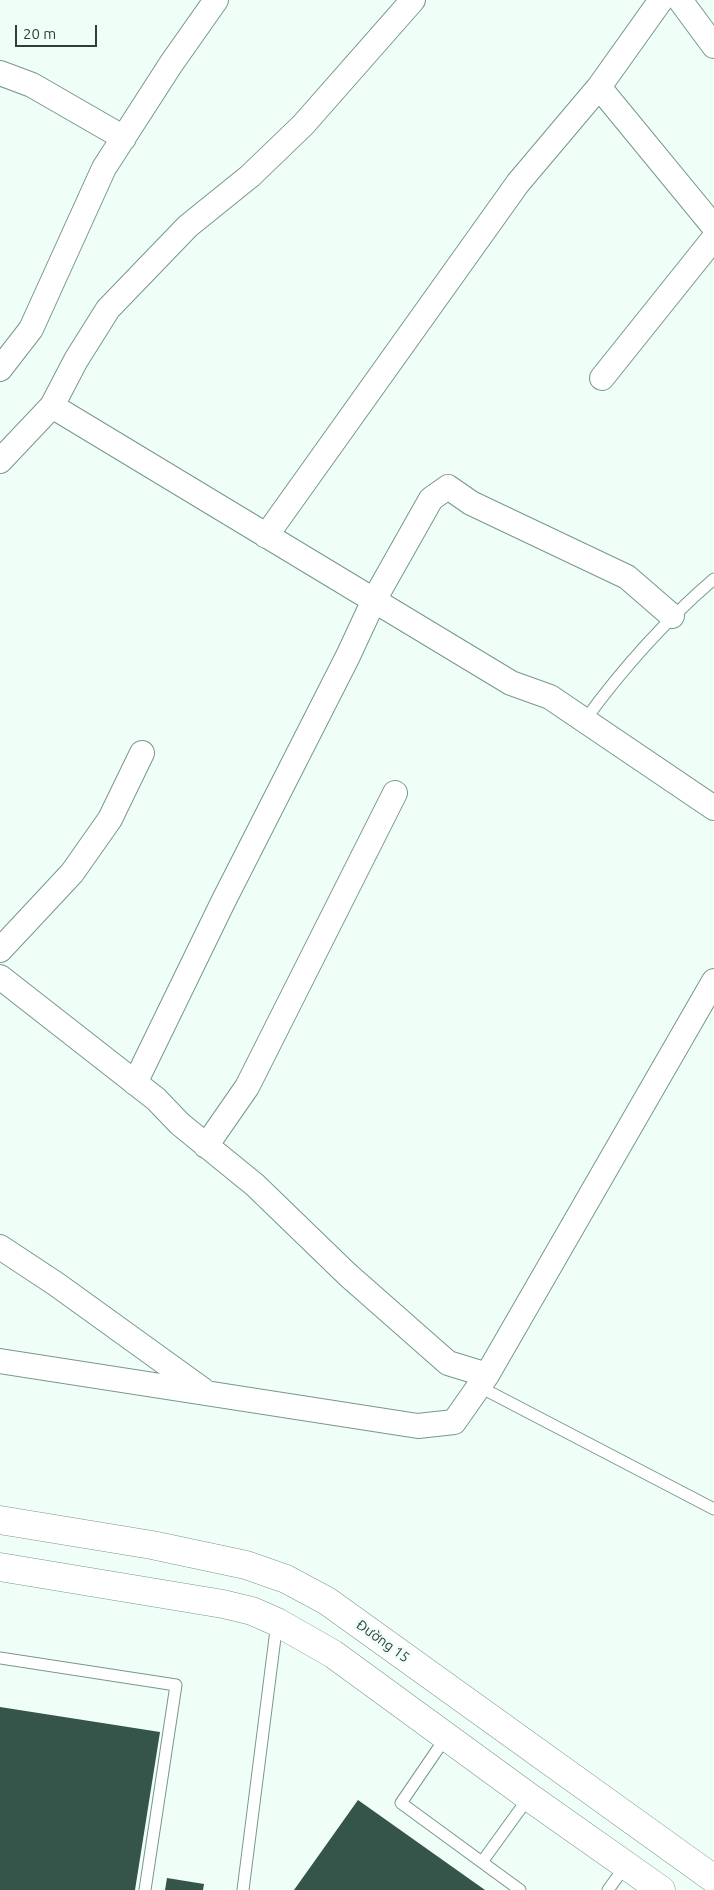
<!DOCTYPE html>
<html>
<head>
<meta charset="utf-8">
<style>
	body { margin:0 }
	#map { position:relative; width:714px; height:1890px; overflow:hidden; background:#f0fef8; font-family:Ubuntu,sans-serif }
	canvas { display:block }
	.scale { position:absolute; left:15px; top:25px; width:82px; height:22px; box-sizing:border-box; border:2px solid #313f3a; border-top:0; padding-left:6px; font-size:15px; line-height:18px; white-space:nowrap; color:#313f3a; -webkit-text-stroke:4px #f0fef8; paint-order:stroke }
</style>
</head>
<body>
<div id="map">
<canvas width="714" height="1890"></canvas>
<div class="scale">20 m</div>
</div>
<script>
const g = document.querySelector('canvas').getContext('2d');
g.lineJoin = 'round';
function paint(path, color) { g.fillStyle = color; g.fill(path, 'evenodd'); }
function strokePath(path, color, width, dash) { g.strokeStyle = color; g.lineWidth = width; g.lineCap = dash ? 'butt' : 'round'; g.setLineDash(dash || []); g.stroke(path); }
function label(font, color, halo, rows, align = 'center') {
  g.font = font + ' Ubuntu,sans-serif'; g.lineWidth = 5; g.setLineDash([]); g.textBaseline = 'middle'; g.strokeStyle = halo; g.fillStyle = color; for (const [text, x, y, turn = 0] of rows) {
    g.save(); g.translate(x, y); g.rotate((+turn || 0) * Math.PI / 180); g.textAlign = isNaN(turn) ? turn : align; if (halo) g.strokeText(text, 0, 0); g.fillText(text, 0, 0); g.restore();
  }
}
const building = new Path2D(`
	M 0,1707 L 160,1732 L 135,1890 L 0,1890 Z
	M 358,1800 L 485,1890 L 294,1890 Z
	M 167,1878 L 204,1884 L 203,1890 L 165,1890 Z`);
const lane = new Path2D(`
	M 585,720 C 623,668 665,621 714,579
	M 478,1386 L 714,1509
	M 0,1658 L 176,1685 L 145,1890
	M 446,1737 L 401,1803 L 520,1890
	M 482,1862 L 529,1797
	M 243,1890 L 277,1622
	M 608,1890 L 626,1865`);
const street = new Path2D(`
	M 680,0 L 714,46
	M 0,73 L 32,85 L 124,138
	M 599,87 L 714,227
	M 0,369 L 31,329 L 104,168 L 171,64 L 216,0
	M 602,378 L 714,238
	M 52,406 L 511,683 L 550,697 L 714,808
	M 0,461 L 52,406 L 76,360 L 108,309 L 188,226 L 250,176 L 303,125 L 413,0
	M 266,536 L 518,183 L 599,87 L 661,0
	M 0,950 L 72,873 L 110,819 L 142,753
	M 0,977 L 156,1099 L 180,1124 L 255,1185 L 348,1275 L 448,1363 L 487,1375
	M 135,1083 L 223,902 L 348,656 L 374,600 L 431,499 L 448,487 L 471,503 L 627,577 L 672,616
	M 206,1146 L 247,1087 L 395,793
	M 0,1247 L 56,1284 L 203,1390
	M 0,1361 L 418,1426 L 454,1422 L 487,1375 L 714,981`);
const secondary = new Path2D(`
	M 0,1520 L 152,1545 L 246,1565 L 286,1579 L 327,1601 L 714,1879
	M 0,1567 L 223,1604 L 252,1611 L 277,1622 L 333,1654 L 529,1797 L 661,1890`);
const streetNames = [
	["Đường 15",383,1641,36]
];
paint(building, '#35544a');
strokePath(lane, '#76988c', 13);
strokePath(street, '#76988c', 26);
strokePath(secondary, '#76988c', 29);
strokePath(lane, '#fff', 11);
strokePath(street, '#fff', 24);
strokePath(secondary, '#fff', 28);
label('14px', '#313f3a', '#f0fef8', streetNames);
</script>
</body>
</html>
